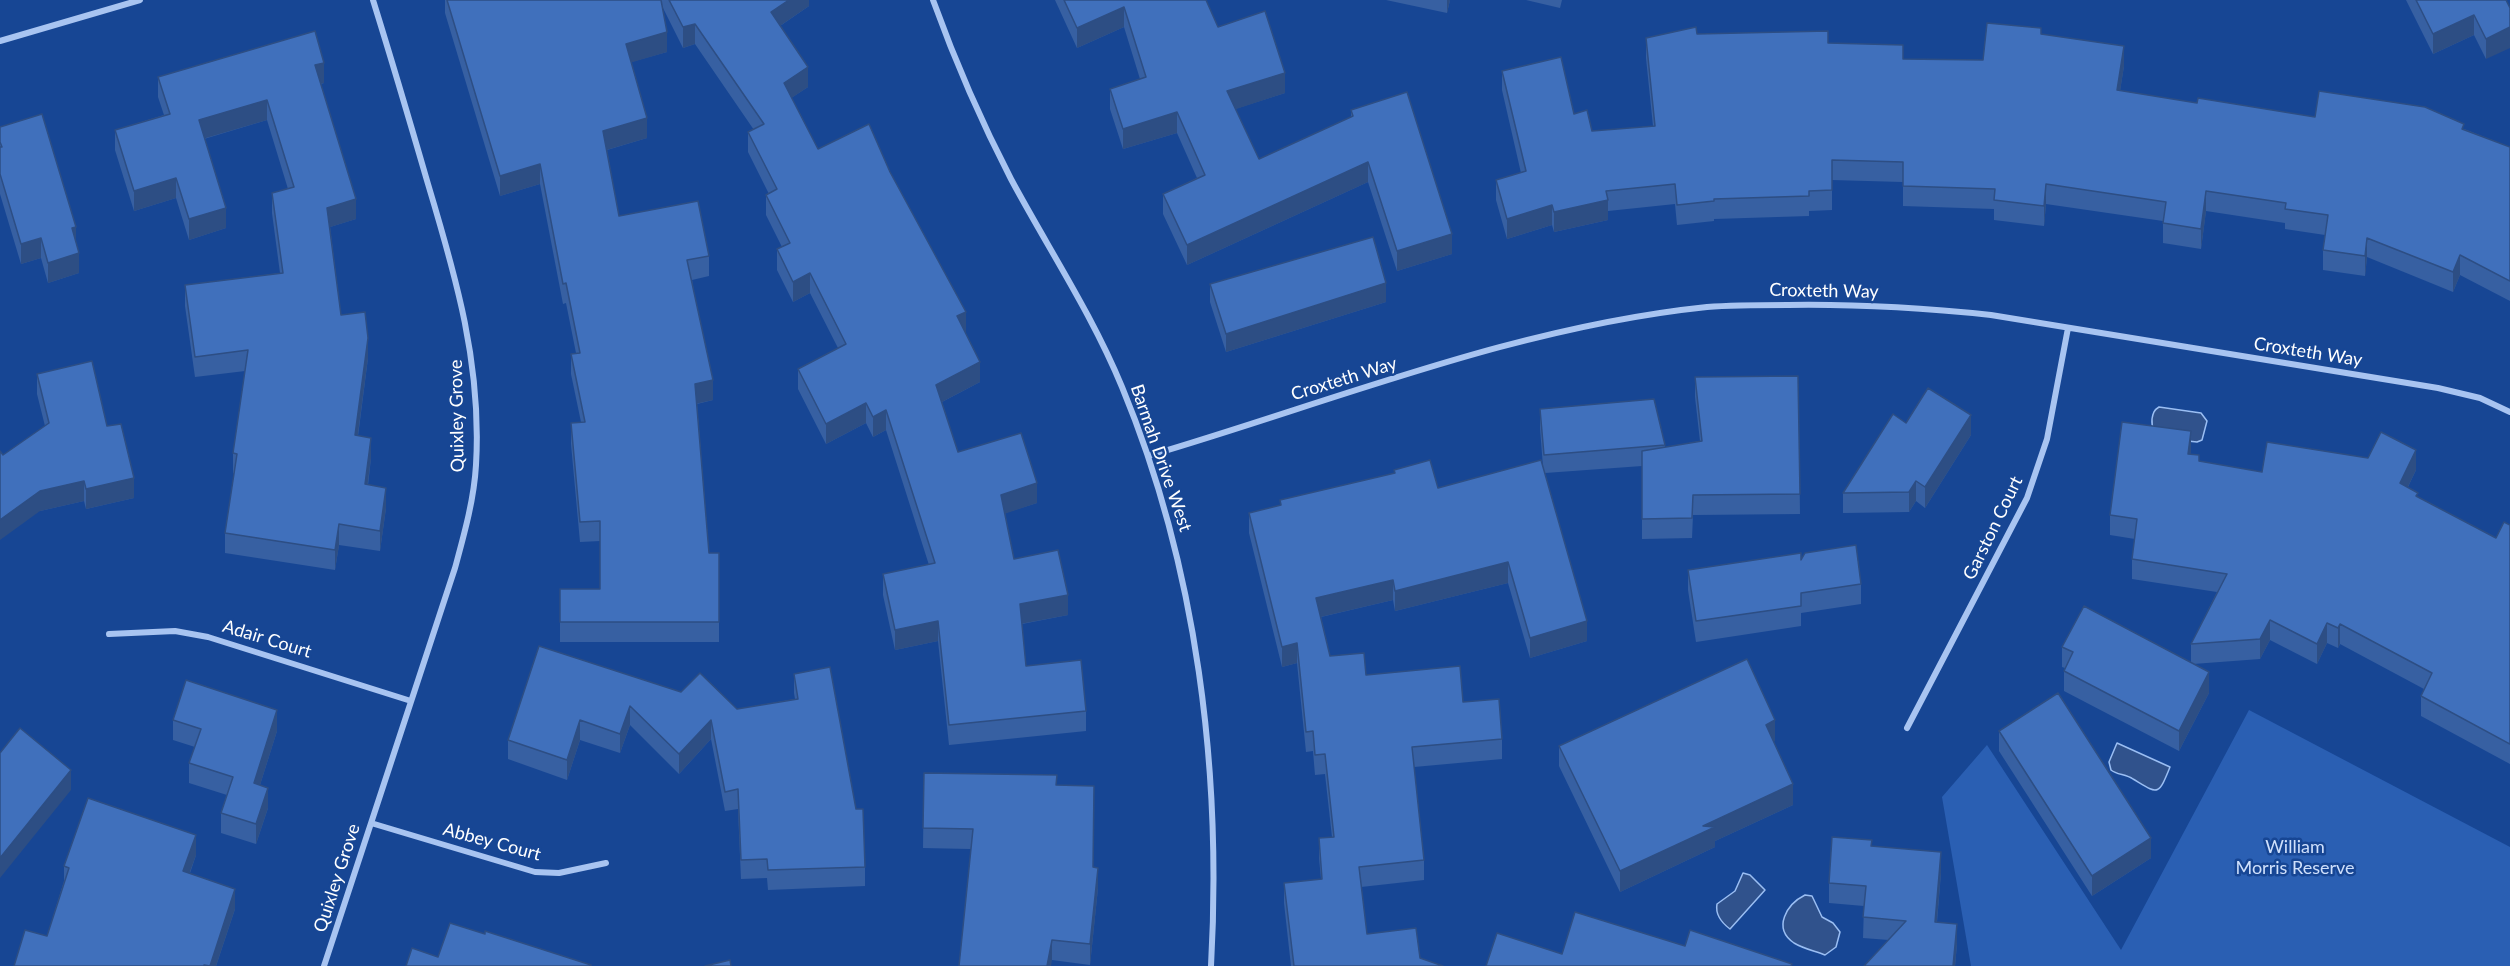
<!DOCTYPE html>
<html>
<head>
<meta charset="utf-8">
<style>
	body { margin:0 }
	canvas { display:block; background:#174694 }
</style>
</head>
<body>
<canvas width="2510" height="966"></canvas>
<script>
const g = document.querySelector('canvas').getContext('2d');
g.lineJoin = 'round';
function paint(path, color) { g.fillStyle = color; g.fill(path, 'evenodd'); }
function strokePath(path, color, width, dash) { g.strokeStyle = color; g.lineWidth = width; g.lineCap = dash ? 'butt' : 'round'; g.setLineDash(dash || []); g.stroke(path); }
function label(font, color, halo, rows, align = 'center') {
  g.font = font + ' Lato,sans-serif'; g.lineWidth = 5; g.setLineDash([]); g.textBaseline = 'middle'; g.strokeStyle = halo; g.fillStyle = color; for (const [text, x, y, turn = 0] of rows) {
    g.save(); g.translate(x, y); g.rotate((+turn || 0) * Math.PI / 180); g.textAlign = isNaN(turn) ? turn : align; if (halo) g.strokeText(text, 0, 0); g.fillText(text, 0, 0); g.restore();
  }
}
const green = new Path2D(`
	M 2249,710 L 2510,847 L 2510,966 L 1971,966 L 1942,797 L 1987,745 L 2121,950 Z`);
const water = new Path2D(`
	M 2159,407 L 2201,413 L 2207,421 L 2202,440 L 2197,442 C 2179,439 2150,443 2152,419 C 2153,413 2154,410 2159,407 Z
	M 2117,743 L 2170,767 C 2158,797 2158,794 2133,779 C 2126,774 2117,775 2111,770 L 2109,762 Z
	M 1743,873 L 1750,875 L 1765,890 L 1730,929 C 1722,923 1715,915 1717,904 L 1735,891 Z
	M 1805,895 L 1812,896 L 1822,917 L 1833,923 L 1840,932 L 1836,947 L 1825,955 C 1815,951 1804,949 1794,943 C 1772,928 1787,904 1805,895 Z`);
const minor = new Path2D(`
	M 933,0 C 955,61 981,121 1011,179 C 1048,248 1092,314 1122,387 C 1197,568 1222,771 1211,966
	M 0,41 L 140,0
	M 1148,456 C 1332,402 1514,327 1707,307 C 1733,305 1761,305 1788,305 C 1856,304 1924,308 1991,315 L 2438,388 L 2480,398 L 2510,412
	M 109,634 L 175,631 L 208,637 L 411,701
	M 1907,728 L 2027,498 L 2047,439 L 2068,328
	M 371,823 L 535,872 L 559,873 L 606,863
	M 324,966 L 455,568 C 464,535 474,500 476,465 C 482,366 456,277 428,184 C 410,122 392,61 373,0`);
const wall = new Path2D(`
	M 445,0 L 809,0 L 809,6 L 780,26 L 808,87 L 791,98 L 818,149 L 890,172 L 966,332 L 965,333 L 980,382 L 942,402 L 958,452 L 1037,503 L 1005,513 L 1014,559 L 1068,615 L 1022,624 L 1026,666 L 1086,711 L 1086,731 L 949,745 L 938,641 L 895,650 L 883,595 L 883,574 L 929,565 L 886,430 L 873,437 L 866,423 L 826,444 L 798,389 L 798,369 L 838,348 L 810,293 L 793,302 L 777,270 L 777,249 L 782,247 L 766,215 L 766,195 L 769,194 L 748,152 L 748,132 L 754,130 L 695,44 L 683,48 L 662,6 L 667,52 L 631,62 L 647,138 L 607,150 L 619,216 L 709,256 L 709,276 L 692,280 L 713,400 L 697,404 L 709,553 L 719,553 L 719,642 L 560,642 L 560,589 L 600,589 L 600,541 L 580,542 L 571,444 L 571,423 L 581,422 L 571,374 L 571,354 L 576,353 L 566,303 L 563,304 L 540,184 L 500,196 L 445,13 Z
	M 1055,0 L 1206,0 L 1218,27 L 1285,93 L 1235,109 L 1259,159 L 1351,117 L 1351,110 L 1452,254 L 1397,271 L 1368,182 L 1187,265 L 1163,214 L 1163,194 L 1197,178 L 1177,133 L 1123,149 L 1110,109 L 1110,89 L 1140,79 L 1124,27 L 1077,48 Z
	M 1386,0 L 1450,0 L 1447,13 Z
	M 1526,0 L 1562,0 L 1560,8 Z
	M 2406,0 L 2506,0 L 2486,59 L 2474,35 L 2433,54 Z
	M 1697,34 L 1828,43 L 1903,59 L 1983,60 L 2041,34 L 2124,66 L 2120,91 L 2197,103 L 2315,117 L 2464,129 L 2510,147 L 2510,301 L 2460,275 L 2453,292 L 2367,257 L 2365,276 L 2323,270 L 2323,250 L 2325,235 L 2285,229 L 2285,223 L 2206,211 L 2201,249 L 2163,243 L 2163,221 L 2046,204 L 2044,226 L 1994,220 L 1994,209 L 1903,206 L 1903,182 L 1832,180 L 1832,210 L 1809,211 L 1809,216 L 1714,219 L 1714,221 L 1677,225 L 1675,204 L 1608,211 L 1608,220 L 1554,232 L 1552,225 L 1507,239 L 1496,200 L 1496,180 L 1521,173 L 1502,90 L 1502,71 L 1574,114 L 1592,131 L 1653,126 L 1646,58 L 1646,38 Z
	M 158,77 L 324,83 L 321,84 L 356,219 L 330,227 L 341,315 L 368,358 L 358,436 L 371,458 L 368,485 L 386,508 L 380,551 L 339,545 L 335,570 L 225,553 L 225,533 L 234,474 L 233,473 L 233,453 L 245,371 L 195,377 L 185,306 L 185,285 L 280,273 L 272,213 L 272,193 L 288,189 L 267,120 L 204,139 L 226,228 L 189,240 L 176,198 L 134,211 L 115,150 L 115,130 L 164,115 L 158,97 Z
	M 0,127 L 76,243 L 79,273 L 48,283 L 41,258 L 21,264 L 0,194 Z
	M 1210,284 L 1386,302 L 1226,352 L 1210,302 Z
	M 37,374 L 107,426 L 134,498 L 86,509 L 84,501 L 40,511 L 3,455 L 45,426 L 37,394 Z
	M 1798,376 L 1800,514 L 1693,515 L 1692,538 L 1642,539 L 1642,466 L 1545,473 L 1587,641 L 1530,658 L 1508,583 L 1395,611 L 1393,600 L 1321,617 L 1330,656 L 1366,675 L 1463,702 L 1502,739 L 1502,759 L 1414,767 L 1424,860 L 1424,880 L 1361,887 L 1367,934 L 1420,958 L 1443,966 L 1291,966 L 1284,903 L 1284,883 L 1321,879 L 1319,858 L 1319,838 L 1332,837 L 1325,774 L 1315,775 L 1313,751 L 1306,752 L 1297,663 L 1282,667 L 1249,533 L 1249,513 L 1280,506 L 1280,500 L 1394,474 L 1394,470 L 1438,488 L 1543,467 L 1540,428 L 1540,409 L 1665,445 L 1665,447 L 1700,441 L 1695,397 L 1695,377 Z
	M 1906,423 L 1971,435 L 1925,508 L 1916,501 L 1909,512 L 1843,513 L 1843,493 Z
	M 2191,451 L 2190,454 L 2199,461 L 2262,472 L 2416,470 L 2408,487 L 2418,497 L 2496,538 L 2510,525 L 2510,764 L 2421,716 L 2421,696 L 2424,689 L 2340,644 L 2338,648 L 2327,643 L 2317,664 L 2270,640 L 2260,659 L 2193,664 L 2209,693 L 2179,751 L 2064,691 L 2064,671 L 2065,668 L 2062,667 L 2062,647 L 2191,663 L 2191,644 L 2217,592 L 2132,579 L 2132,559 L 2135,539 L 2110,535 L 2110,515 Z
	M 1801,560 L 1861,584 L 1861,604 L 1801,613 L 1801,626 L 1696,642 L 1688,590 L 1688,570 Z
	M 794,674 L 865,867 L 865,886 L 768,890 L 767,878 L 741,879 L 738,809 L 725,811 L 711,739 L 679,774 L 630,725 L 620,753 L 580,740 L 567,780 L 508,759 L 508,740 L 681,692 L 737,709 L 795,699 L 794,693 Z
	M 173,720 L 277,731 L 260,785 L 268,808 L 256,844 L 221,833 L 221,813 L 227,795 L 189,783 L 189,763 L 195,747 L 173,740 Z
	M 1999,731 L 2151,858 L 2092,896 L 1999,751 Z
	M 1773,741 L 1793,805 L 1715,841 L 1715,847 L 1620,892 L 1559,766 L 1559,746 L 1775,741 Z
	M 924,773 L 1057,785 L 1093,867 L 1098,888 L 1090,965 L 1052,960 L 971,849 L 923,848 Z
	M 1872,846 L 1941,873 L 1937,922 L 1957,944 L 1955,966 L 1864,966 L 1889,940 L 1863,938 L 1864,906 L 1829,903 L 1829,883 Z
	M 196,855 L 190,873 L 235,909 L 216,966 L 14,966 L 47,936 L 64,881 L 64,866 Z`);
const shadedWall = new Path2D(`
	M 789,0 L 809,0 L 809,6 L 771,32 L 771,12 Z
	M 1447,0 L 1450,0 L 1447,13 Z
	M 1124,7 L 1124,27 L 1077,48 L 1077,28 Z
	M 2474,15 L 2474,35 L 2433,54 L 2433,34 Z
	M 695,24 L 695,44 L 683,48 L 683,27 Z
	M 2510,27 L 2510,48 L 2486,59 L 2486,39 Z
	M 667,32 L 667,52 L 626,64 L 626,44 Z
	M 2124,46 L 2124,66 L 2117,110 L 2117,90 Z
	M 324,63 L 324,83 L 315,85 L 315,65 Z
	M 808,67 L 808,87 L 784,103 L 784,83 Z
	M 1285,73 L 1285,93 L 1227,112 L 1227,91 Z
	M 267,100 L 267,120 L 199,140 L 199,120 Z
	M 1177,112 L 1177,133 L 1123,149 L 1123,129 Z
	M 647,118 L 647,138 L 603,151 L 603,131 Z
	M 1368,162 L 1368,182 L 1187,265 L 1187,245 Z
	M 540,164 L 540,184 L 500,196 L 500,176 Z
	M 176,178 L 176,198 L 134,211 L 134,191 Z
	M 2046,184 L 2046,204 L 2044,226 L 2044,206 Z
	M 2206,191 L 2206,211 L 2201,249 L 2201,229 Z
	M 356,199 L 356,219 L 327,228 L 327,208 Z
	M 1608,200 L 1608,220 L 1554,232 L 1554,212 Z
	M 1552,205 L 1552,225 L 1507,239 L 1507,219 Z
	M 226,208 L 226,228 L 189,240 L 189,219 Z
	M 76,227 L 76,248 L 72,228 Z
	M 1452,234 L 1452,254 L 1397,271 L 1397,251 Z
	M 41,238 L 41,258 L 21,264 L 21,244 Z
	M 2367,238 L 2367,257 L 2365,276 L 2365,256 Z
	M 79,253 L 79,273 L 48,283 L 48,263 Z
	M 2460,255 L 2460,275 L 2453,292 L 2453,272 Z
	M 810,273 L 810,293 L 793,302 L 793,282 Z
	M 1386,283 L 1386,302 L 1226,352 L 1226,334 Z
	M 966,312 L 966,332 L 957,337 L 957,316 Z
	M 368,338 L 368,358 L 355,456 L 355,435 Z
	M 980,362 L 980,382 L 936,405 L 936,385 Z
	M 713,380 L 713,400 L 695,404 L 695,384 Z
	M 866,403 L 866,423 L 826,444 L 826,424 Z
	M 886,410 L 886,430 L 873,437 L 873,417 Z
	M 1971,415 L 1971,435 L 1925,508 L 1925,487 Z
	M 2191,431 L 2191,451 L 2188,473 L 2188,454 Z
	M 371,438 L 371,458 L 365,504 L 365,484 Z
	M 2416,450 L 2416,470 L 2400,503 L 2400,483 Z
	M 134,478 L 134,498 L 86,509 L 86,489 Z
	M 84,481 L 84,501 L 40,511 L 0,540 L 0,520 L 40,491 Z
	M 1916,481 L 1916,501 L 1909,512 L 1909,492 Z
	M 1037,483 L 1037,503 L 1001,515 L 1001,495 Z
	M 386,488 L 386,508 L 380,551 L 380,531 Z
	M 339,524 L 339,545 L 335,570 L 335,550 Z
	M 1508,562 L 1508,583 L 1395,611 L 1395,591 Z
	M 1393,580 L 1393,600 L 1316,618 L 1316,598 Z
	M 1068,595 L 1068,615 L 1020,624 L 1020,604 Z
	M 2270,620 L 2270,640 L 2260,659 L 2260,639 Z
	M 938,621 L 938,641 L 895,650 L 895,630 Z
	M 1587,621 L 1587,641 L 1530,658 L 1530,638 Z
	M 2327,623 L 2327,643 L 2317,664 L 2317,644 Z
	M 2340,624 L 2340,644 L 2338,648 L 2338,628 Z
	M 1297,643 L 1297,663 L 1282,667 L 1282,647 Z
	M 2209,672 L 2209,693 L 2179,751 L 2179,731 Z
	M 630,706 L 630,725 L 620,753 L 620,734 Z
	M 277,710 L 277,731 L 254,804 L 254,783 Z
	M 580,720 L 580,740 L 567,780 L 567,760 Z
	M 711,720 L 711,739 L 679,774 L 679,754 Z
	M 1775,720 L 1775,741 L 1766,745 L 1766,725 Z
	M 71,770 L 71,790 L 0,878 L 0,858 Z
	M 1793,784 L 1793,805 L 1715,841 L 1715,847 L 1620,892 L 1620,871 L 1703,826 Z
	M 268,788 L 268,808 L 256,844 L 256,824 Z
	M 196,835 L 196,855 L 183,891 L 183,871 Z
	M 2151,838 L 2151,858 L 2092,896 L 2092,876 Z
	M 1941,852 L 1941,873 L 1935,942 L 1935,922 Z
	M 1098,868 L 1098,888 L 1090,965 L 1090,944 Z
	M 235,889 L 235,909 L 216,966 L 210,966 Z
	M 1957,924 L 1957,944 L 1955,966 L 1953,966 Z
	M 1052,940 L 1052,960 L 1051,966 L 1047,966 Z`);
const building = new Path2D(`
	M 447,0 L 661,0 L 667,32 L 626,44 L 647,118 L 603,131 L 619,216 L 698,201 L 709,256 L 687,260 L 713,380 L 695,384 L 709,553 L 719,553 L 719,622 L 560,622 L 560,589 L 600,589 L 600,521 L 580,522 L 571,423 L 585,422 L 571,354 L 580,353 L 566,283 L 563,284 L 540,164 L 500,176 Z
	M 669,0 L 789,0 L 771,12 L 808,67 L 784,83 L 818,149 L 869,124 L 890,172 L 966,312 L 957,316 L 980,362 L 936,385 L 958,452 L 1021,433 L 1037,483 L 1001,495 L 1014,559 L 1058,550 L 1068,595 L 1020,604 L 1026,666 L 1081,660 L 1086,711 L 949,725 L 938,621 L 895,630 L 883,574 L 935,563 L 886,410 L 873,417 L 866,403 L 826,424 L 798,369 L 846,344 L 810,273 L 793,282 L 777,249 L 790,243 L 766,195 L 777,189 L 748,132 L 764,124 L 695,24 L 683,27 Z
	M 1064,0 L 1206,0 L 1218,27 L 1265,11 L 1285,73 L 1227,91 L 1259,159 L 1353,116 L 1351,110 L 1407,92 L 1452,234 L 1397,251 L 1368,162 L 1187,245 L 1163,194 L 1205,175 L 1177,112 L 1123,129 L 1110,89 L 1146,77 L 1124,7 L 1077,28 Z
	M 2416,0 L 2506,0 L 2510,8 L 2510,27 L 2486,39 L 2474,15 L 2433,34 Z
	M 1987,23 L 2041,28 L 2041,34 L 2124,46 L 2117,90 L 2197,103 L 2198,98 L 2315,117 L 2319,91 L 2425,107 L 2464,124 L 2462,129 L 2510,147 L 2510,281 L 2460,255 L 2453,272 L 2367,238 L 2365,256 L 2323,250 L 2328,215 L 2285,209 L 2286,203 L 2206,191 L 2201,229 L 2163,223 L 2166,202 L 2046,184 L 2044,206 L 1994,200 L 1995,189 L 1903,186 L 1903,162 L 1832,160 L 1832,190 L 1809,191 L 1809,196 L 1714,199 L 1714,201 L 1677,205 L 1675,184 L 1606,191 L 1608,200 L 1554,212 L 1552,205 L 1507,219 L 1496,180 L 1526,171 L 1502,71 L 1561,57 L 1574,114 L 1587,110 L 1592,131 L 1655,126 L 1646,38 L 1696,27 L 1697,34 L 1828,31 L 1828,43 L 1903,45 L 1903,59 L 1983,60 Z
	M 315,31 L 324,63 L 315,65 L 356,199 L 327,208 L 341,315 L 365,312 L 368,338 L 355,435 L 371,438 L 365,484 L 386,488 L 380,531 L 339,524 L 335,550 L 225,533 L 237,454 L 233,453 L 248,350 L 195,357 L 185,285 L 283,273 L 272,193 L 294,187 L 267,100 L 199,120 L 226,208 L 189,219 L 176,178 L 134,191 L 115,130 L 170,114 L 158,77 Z
	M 42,114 L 76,227 L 72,228 L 79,253 L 48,263 L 41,238 L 21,244 L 0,174 L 0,147 L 2,147 L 0,142 L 0,127 Z
	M 1373,237 L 1386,283 L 1226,334 L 1210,284 Z
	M 92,361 L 107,426 L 121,424 L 134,478 L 86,489 L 84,481 L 40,491 L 0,520 L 0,451 L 3,455 L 49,423 L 37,374 Z
	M 1798,376 L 1800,494 L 1693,495 L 1692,518 L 1642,519 L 1642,451 L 1702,441 L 1695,377 Z
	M 1928,388 L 1971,415 L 1925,487 L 1916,481 L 1909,492 L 1843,493 L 1893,414 L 1906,423 Z
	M 1654,399 L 1665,445 L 1544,455 L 1540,409 Z
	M 2122,422 L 2191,431 L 2188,454 L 2199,455 L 2199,461 L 2262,472 L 2267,442 L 2368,458 L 2381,432 L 2416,450 L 2400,483 L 2418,493 L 2416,496 L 2496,538 L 2504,522 L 2510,525 L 2510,744 L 2421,696 L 2432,673 L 2340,624 L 2338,628 L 2327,623 L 2317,644 L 2270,620 L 2260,639 L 2191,644 L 2227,574 L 2132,559 L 2137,519 L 2110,515 Z
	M 1430,460 L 1438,488 L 1541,460 L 1587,621 L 1530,638 L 1508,562 L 1395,591 L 1393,580 L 1316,598 L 1330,656 L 1364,653 L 1366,675 L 1460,666 L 1463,702 L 1499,699 L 1502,739 L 1412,747 L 1424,860 L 1359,867 L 1367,934 L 1416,928 L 1420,958 L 1443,966 L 1294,966 L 1284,883 L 1322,879 L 1319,838 L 1334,837 L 1325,754 L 1315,755 L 1313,731 L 1306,732 L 1297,643 L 1282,647 L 1249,513 L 1281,505 L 1280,500 L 1395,473 L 1394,470 Z
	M 1856,545 L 1861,584 L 1801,593 L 1801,606 L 1696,621 L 1688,570 L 1801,553 L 1801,560 L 1805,553 Z
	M 2084,606 L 2209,672 L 2179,731 L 2064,671 L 2073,652 L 2062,647 Z
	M 539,646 L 681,692 L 700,673 L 737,709 L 798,699 L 794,674 L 830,667 L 856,809 L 863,809 L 865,867 L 768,870 L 767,859 L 741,860 L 738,789 L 725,792 L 711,720 L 679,754 L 630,706 L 620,734 L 580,720 L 567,760 L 508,740 Z
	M 1747,659 L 1775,720 L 1766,725 L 1793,784 L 1703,826 L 1715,827 L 1620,871 L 1559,746 Z
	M 186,680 L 277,710 L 254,783 L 268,788 L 256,824 L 221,813 L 233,777 L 189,763 L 201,729 L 173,720 Z
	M 2058,693 L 2151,838 L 2092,876 L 1999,731 Z
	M 20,728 L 71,770 L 0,858 L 0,753 Z
	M 924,773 L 1057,775 L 1056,785 L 1094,786 L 1093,867 L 1098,868 L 1090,944 L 1052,940 L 1047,966 L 959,966 L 973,829 L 923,828 Z
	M 88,798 L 196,835 L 183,871 L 235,889 L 210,966 L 204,965 L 204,966 L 14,966 L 25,930 L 47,936 L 69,868 L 64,866 Z
	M 1832,837 L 1872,840 L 1871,846 L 1941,852 L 1935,922 L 1957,924 L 1953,966 L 1864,966 L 1906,921 L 1863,917 L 1866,886 L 1829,883 Z
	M 1575,912 L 1685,946 L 1690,930 L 1792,964 L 1791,966 L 1486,966 L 1497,933 L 1562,954 Z
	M 450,923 L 485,934 L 485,931 L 591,965 L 591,966 L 406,966 L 412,948 L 438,957 Z
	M 730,960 L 731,966 L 705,966 Z`);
const streetNames = [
	["Croxteth Way",1824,291,1],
	["Croxteth Way",2308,352,9],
	["Croxteth Way",1344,379,-17],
	["Quixley Grove",457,416,-91],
	["Barmah Drive West",1161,458,71],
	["Garston Court",1993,528,-64],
	["Adair Court",267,639,17],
	["Abbey Court",492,842,15],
	["Quixley Grove",337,878,-72]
];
const parkNames = [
	["William",2295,847],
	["Morris Reserve",2295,868]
];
paint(green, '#2a5fb3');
paint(water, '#30528c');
strokePath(water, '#9abef3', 1.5);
strokePath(minor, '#a8c4f1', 6);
paint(wall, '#3760a2');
paint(shadedWall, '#2d4e84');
paint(building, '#4070bc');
strokePath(building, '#2d4e84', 1.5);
label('18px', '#fff', '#174694', streetNames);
label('18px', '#cfe0fc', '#174694', parkNames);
</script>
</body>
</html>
